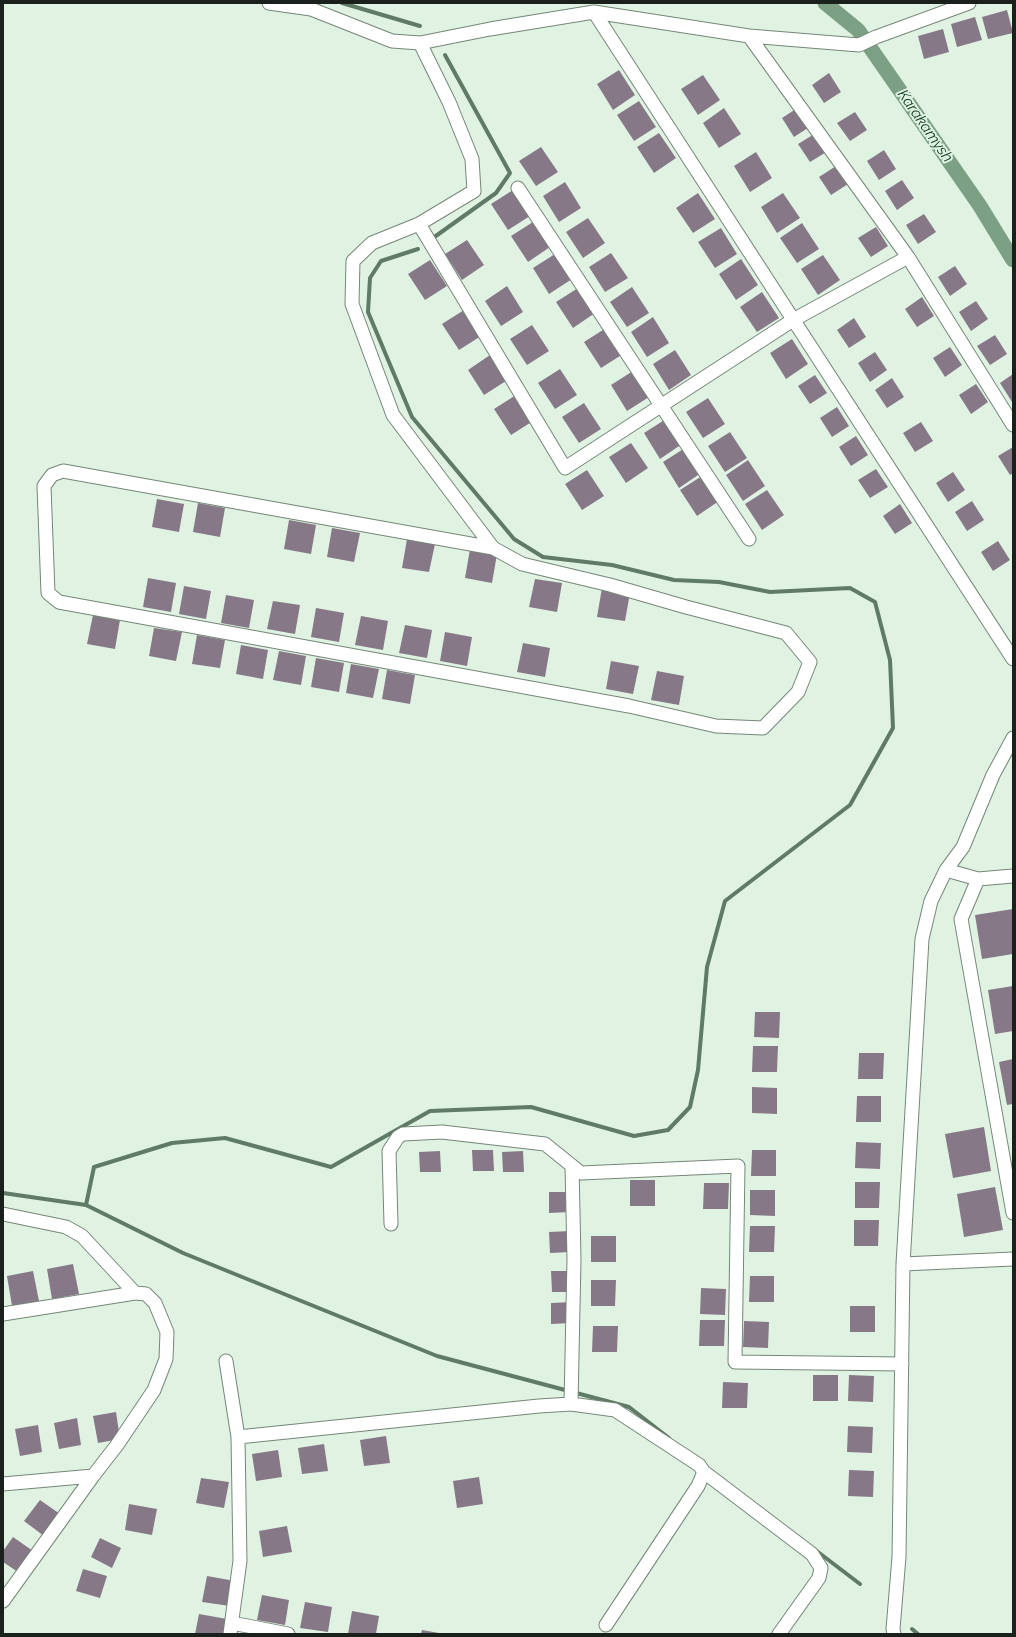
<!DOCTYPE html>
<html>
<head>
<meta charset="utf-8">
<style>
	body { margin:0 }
	#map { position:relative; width:1016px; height:1637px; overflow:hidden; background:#e0f3e3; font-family:Raleway,sans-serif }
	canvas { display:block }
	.frame { position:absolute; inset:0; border:4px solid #1a211c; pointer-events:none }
</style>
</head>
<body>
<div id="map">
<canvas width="1016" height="1637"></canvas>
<div class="frame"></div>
</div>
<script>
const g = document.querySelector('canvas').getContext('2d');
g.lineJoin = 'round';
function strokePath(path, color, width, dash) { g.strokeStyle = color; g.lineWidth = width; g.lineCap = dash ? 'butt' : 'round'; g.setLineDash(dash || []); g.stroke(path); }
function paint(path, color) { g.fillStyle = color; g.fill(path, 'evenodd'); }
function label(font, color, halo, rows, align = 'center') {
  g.font = font + ' Raleway,sans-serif'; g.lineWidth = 4; g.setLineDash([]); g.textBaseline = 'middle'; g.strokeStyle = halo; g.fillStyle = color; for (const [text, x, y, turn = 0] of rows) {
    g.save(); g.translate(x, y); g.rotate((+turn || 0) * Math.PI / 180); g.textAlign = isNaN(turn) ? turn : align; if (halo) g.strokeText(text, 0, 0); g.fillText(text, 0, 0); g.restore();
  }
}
const stream = new Path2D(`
	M 342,3 L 420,26
	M 433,238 L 496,193 L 510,173 L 445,55
	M 3,1193 L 86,1205 L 183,1253 L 437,1356 L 629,1407 L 669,1438
	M 86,1205 L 94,1167 L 172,1143 L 225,1138 L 331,1167 L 430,1111 L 531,1107 L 634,1136 L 668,1130 L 690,1107 L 698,1070 L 707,967 L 725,901 L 850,805 L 893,728 L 890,660 L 875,602 L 850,588 L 770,592 L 719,582 L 674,580 L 612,565 L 543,557 L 514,539 L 412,417 L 368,312 L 370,278 L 381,261 L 418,249
	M 814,1549 L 860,1584
	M 912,1629 L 918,1634`);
const canal = new Path2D(`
	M 825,3 L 858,30 L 980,206 L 1013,260`);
const building = new Path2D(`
	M 1007,10 L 1013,33 L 988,39 L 982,17 Z
	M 975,17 L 982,40 L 957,47 L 951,24 Z
	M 943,29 L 949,52 L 924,59 L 918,36 Z
	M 619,70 L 635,95 L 613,110 L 597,84 Z
	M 829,73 L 841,92 L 824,103 L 812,85 Z
	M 703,75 L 720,100 L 698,115 L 681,89 Z
	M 639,101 L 656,127 L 634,141 L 617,115 Z
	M 799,107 L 811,126 L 794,137 L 782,118 Z
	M 724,108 L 741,134 L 719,148 L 703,123 Z
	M 855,112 L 867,130 L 850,141 L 837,123 Z
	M 659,133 L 676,158 L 654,173 L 637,147 Z
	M 816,133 L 828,151 L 810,162 L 798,144 Z
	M 541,147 L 558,172 L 536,186 L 519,161 Z
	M 884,150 L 896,169 L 879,180 L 867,161 Z
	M 756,152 L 772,178 L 750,192 L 734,166 Z
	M 836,166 L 848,184 L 831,195 L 819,177 Z
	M 902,180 L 914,198 L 897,210 L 885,191 Z
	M 565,182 L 581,208 L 559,222 L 543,196 Z
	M 513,190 L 530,216 L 508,230 L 491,204 Z
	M 698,193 L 715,219 L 693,233 L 676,208 Z
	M 783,193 L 800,218 L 777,233 L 761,207 Z
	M 924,214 L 936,232 L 918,244 L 906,225 Z
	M 588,218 L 605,243 L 583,258 L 566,232 Z
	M 533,222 L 550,247 L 528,262 L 511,236 Z
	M 802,223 L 819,249 L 797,263 L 780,238 Z
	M 876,227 L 888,246 L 871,257 L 858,238 Z
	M 721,228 L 737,254 L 715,268 L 698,242 Z
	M 467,240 L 484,265 L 462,280 L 445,254 Z
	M 611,253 L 628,278 L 605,292 L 589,267 Z
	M 555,254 L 572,279 L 549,294 L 533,268 Z
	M 823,255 L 840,280 L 818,295 L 801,269 Z
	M 741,259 L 758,285 L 736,300 L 719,274 Z
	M 430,260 L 447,286 L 425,300 L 408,274 Z
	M 955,266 L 967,284 L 950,296 L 938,277 Z
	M 507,286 L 523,312 L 501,326 L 485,301 Z
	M 632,287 L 649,313 L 627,327 L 610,302 Z
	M 578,288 L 595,313 L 573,328 L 556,302 Z
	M 762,292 L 779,318 L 757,332 L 740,307 Z
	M 922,297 L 934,316 L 917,327 L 905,309 Z
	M 976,301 L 988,319 L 971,331 L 959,312 Z
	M 464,310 L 481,336 L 459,350 L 442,324 Z
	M 653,317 L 669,343 L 647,357 L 631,332 Z
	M 854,318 L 866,337 L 849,348 L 837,330 Z
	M 532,325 L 549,351 L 527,365 L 510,339 Z
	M 606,328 L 623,354 L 601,368 L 584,342 Z
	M 995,335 L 1007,354 L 990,365 L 977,346 Z
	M 792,339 L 808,364 L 786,379 L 770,353 Z
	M 950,347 L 962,365 L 945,377 L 933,358 Z
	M 675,350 L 691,375 L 669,390 L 653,364 Z
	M 875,352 L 887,370 L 870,382 L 858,363 Z
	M 490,355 L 506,381 L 484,395 L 468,370 Z
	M 560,369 L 577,395 L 555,409 L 538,383 Z
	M 633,371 L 649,397 L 627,411 L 611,385 Z
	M 1013,374 L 1013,401 L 1012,402 L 1000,383 Z
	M 815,375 L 827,393 L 810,404 L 798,386 Z
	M 892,378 L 904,397 L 887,408 L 875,390 Z
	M 976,384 L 988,402 L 971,414 L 959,395 Z
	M 516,395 L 533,421 L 511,435 L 494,409 Z
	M 708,398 L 725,424 L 703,438 L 686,412 Z
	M 584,403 L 601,429 L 579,443 L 562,417 Z
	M 837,407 L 849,426 L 832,437 L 820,418 Z
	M 666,419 L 682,444 L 660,459 L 644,433 Z
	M 921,422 L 933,441 L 915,452 L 903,433 Z
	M 730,432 L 747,458 L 725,472 L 708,446 Z
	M 856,436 L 868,455 L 851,466 L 839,447 Z
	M 631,443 L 648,468 L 626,483 L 609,457 Z
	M 1013,447 L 1013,473 L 1010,475 L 998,456 Z
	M 685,448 L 701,473 L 679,488 L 663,462 Z
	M 748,460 L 765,486 L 743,501 L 726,475 Z
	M 876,469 L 888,487 L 870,498 L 858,480 Z
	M 587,470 L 604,496 L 582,510 L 565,484 Z
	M 953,472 L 965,490 L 948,502 L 936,483 Z
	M 702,476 L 719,501 L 697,516 L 680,490 Z
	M 767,490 L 784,515 L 762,530 L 745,504 Z
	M 157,499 L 184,504 L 179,532 L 152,527 Z
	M 972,501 L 984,520 L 967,531 L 955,512 Z
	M 198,503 L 225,508 L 220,537 L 193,532 Z
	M 900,504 L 912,523 L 895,534 L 883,516 Z
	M 289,520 L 316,525 L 311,554 L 284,549 Z
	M 332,528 L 360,533 L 354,562 L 327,557 Z
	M 407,539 L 435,544 L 429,572 L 402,568 Z
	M 998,541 L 1010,560 L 993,571 L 981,552 Z
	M 470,549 L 497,554 L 492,583 L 465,578 Z
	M 148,578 L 176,583 L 171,612 L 143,607 Z
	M 535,579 L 562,583 L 557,612 L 529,607 Z
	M 184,586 L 211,591 L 206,619 L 179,614 Z
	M 602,588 L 630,593 L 625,621 L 597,617 Z
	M 226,595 L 254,600 L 249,628 L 221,623 Z
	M 273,601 L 300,605 L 295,634 L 267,629 Z
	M 316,608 L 344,613 L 339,642 L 311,637 Z
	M 93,615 L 120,620 L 115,649 L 87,644 Z
	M 361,616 L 388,621 L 383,650 L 355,645 Z
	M 405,625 L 432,630 L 427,658 L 399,653 Z
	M 154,628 L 182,632 L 176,661 L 149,656 Z
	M 445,632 L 472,637 L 467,666 L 440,661 Z
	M 197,635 L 225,640 L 220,668 L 192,664 Z
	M 523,643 L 550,648 L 545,677 L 517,672 Z
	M 241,645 L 268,650 L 263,679 L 236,674 Z
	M 279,651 L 306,656 L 301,685 L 273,680 Z
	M 316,658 L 344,663 L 339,692 L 311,687 Z
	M 611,661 L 639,666 L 633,694 L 606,689 Z
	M 351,664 L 379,669 L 373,698 L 346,693 Z
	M 387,670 L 415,675 L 410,704 L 382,699 Z
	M 657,671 L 684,676 L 679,705 L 651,700 Z
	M 1013,909 L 1013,954 L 982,959 L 975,915 Z
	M 1013,986 L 1013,1031 L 995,1034 L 988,990 Z
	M 755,1012 L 780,1012 L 779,1038 L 754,1037 Z
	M 753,1046 L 778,1046 L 777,1072 L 752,1072 Z
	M 859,1053 L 884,1053 L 883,1079 L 858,1079 Z
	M 1013,1059 L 1013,1104 L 1007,1105 L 999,1062 Z
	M 752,1087 L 777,1088 L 777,1114 L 752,1113 Z
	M 857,1096 L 881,1096 L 881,1122 L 856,1122 Z
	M 984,1127 L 991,1171 L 953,1178 L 945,1134 Z
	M 856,1142 L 881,1143 L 880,1169 L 855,1168 Z
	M 472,1150 L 493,1150 L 494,1171 L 473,1171 Z
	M 752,1150 L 776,1150 L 776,1176 L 751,1176 Z
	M 440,1151 L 441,1172 L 420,1172 L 419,1152 Z
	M 523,1151 L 524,1172 L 503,1172 L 502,1152 Z
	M 630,1180 L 655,1180 L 655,1206 L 630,1206 Z
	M 855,1182 L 880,1182 L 879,1208 L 855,1208 Z
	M 704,1183 L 729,1183 L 728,1209 L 703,1209 Z
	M 995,1187 L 1003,1230 L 964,1237 L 957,1194 Z
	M 750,1190 L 775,1190 L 775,1216 L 750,1215 Z
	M 549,1192 L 570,1192 L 570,1212 L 549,1213 Z
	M 854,1220 L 879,1220 L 878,1246 L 854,1246 Z
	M 750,1226 L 775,1226 L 774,1252 L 749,1252 Z
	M 570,1231 L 571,1252 L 550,1253 L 549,1232 Z
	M 591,1236 L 616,1236 L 616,1262 L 591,1262 Z
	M 73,1264 L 79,1294 L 52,1299 L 47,1269 Z
	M 33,1271 L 39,1301 L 12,1306 L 7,1276 Z
	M 551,1271 L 573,1271 L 573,1292 L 552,1292 Z
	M 750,1276 L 774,1276 L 774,1302 L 749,1302 Z
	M 591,1280 L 616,1280 L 615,1306 L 591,1306 Z
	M 701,1288 L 726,1289 L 725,1315 L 700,1314 Z
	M 572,1302 L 572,1323 L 551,1324 L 551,1303 Z
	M 850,1306 L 875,1306 L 875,1332 L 850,1332 Z
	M 700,1320 L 725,1320 L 724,1346 L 699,1346 Z
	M 744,1321 L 769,1322 L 768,1348 L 743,1347 Z
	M 593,1326 L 618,1326 L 617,1352 L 592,1352 Z
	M 813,1375 L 838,1375 L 838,1401 L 813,1401 Z
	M 849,1375 L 874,1376 L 873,1402 L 848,1401 Z
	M 723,1382 L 748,1383 L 747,1408 L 722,1408 Z
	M 116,1412 L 120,1439 L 98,1443 L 93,1416 Z
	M 77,1418 L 81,1445 L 59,1449 L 54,1423 Z
	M 38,1425 L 42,1452 L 20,1456 L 15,1429 Z
	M 848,1426 L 873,1427 L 872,1453 L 847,1452 Z
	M 386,1436 L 390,1463 L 364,1466 L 360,1440 Z
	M 324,1444 L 328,1471 L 302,1474 L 298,1448 Z
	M 278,1450 L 282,1477 L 256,1481 L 252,1454 Z
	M 849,1470 L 874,1471 L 873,1497 L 848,1496 Z
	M 479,1477 L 483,1504 L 457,1508 L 453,1481 Z
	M 201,1478 L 229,1482 L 224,1508 L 196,1503 Z
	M 40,1500 L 60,1514 L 44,1536 L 24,1521 Z
	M 129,1504 L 157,1509 L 152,1535 L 125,1530 Z
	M 287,1526 L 292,1552 L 263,1557 L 259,1531 Z
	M 13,1537 L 33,1551 L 18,1572 L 3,1562 L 3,1551 Z
	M 100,1538 L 121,1548 L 112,1568 L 91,1557 Z
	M 83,1569 L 107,1576 L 100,1598 L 76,1591 Z
	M 207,1576 L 235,1581 L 230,1606 L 202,1602 Z
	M 262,1595 L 289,1600 L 285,1625 L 257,1620 Z
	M 305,1602 L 332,1607 L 328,1632 L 300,1628 Z
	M 352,1611 L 379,1616 L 376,1634 L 348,1634 Z
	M 199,1614 L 227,1619 L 224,1634 L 195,1634 Z
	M 422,1630 L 439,1633 L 439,1634 L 421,1634 Z`);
const minor = new Path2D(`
	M 269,3 L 311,9 L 392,41 L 420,43 L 490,29 L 594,12 L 749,36 L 859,45 L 876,37 L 969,3
	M 594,12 L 1013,659
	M 749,36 L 908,257 L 1013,425
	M 420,43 L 449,102 L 472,159 L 474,191 L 419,224 L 372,243 L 353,261 L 352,304 L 393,415 L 493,548
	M 518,188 L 749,539
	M 419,224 L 565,468 L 793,320 L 908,257
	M 63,471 L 493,548 L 522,564 L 610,585 L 686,607 L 786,633 L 810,662 L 798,692 L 763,728 L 716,726 L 629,706 L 59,602 L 48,593 L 44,486 L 52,475 Z
	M 946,870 L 978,879 L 1013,876
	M 978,879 L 961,919 L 1013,1213
	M 3,1214 L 66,1227 L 82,1236 L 135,1293 L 146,1294 L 155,1303 L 167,1332 L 166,1359 L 154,1390 L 117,1445 L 93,1476 L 3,1601
	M 391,1224 L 389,1151 L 398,1137 L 403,1134 L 442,1132 L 545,1144 L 581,1173 L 738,1166 L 735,1362 L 902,1364
	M 903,1264 L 1013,1259
	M 3,1314 L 135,1293
	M 226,1361 L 238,1437 L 240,1561 L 230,1634
	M 571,1404 L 574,1259 L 572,1166
	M 238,1437 L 539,1406 L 571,1404 L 615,1410 L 699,1465 L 704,1472 L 698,1486 L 606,1625
	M 704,1472 L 812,1554 L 821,1568 L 819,1578 L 779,1634
	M 3,1484 L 93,1476
	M 232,1623 L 288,1634
	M 894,1634 L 893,1629 L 899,1557 L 903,1264 L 922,939 L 931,901 L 946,870 L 963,847 L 993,775 L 1013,738`);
const waterNames = [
	["Karakamysh",925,126,55]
];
strokePath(stream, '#5f7a65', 4);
strokePath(canal, '#7ca084', 15);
paint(building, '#877888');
strokePath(minor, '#758678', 15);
strokePath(minor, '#fff', 13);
label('italic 15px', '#0d391d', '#e0f3e3', waterNames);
</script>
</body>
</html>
